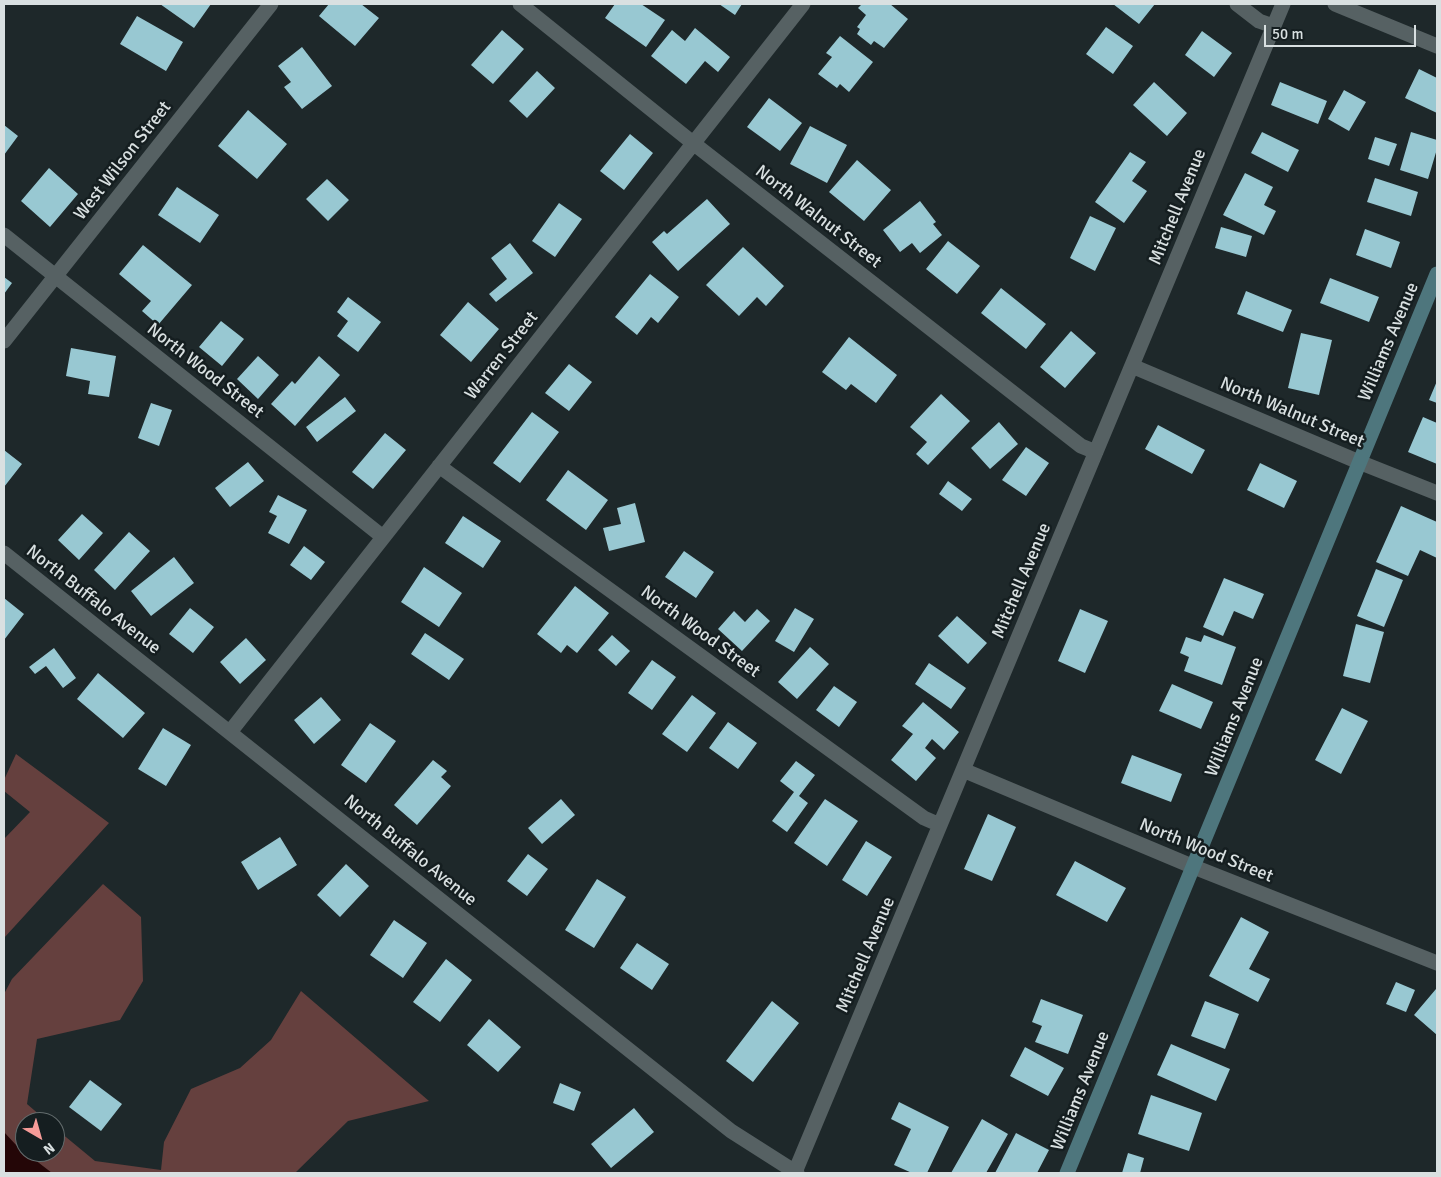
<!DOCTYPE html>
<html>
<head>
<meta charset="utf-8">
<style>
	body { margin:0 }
	#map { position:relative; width:1441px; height:1177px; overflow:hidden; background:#1e282a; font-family:Signika,sans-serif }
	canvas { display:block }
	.frame { position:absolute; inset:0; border:5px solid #d9e0e1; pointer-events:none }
	.north { position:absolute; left:15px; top:1112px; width:50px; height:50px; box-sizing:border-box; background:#151e20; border:1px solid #636c6d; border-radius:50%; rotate:142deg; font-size:14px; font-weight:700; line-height:20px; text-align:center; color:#d9e0e1 }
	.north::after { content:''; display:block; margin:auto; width:18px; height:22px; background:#f59b98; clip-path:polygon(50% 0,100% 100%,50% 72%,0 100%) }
	.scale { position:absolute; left:1264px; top:25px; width:152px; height:22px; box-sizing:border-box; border:2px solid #d9e0e1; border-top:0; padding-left:6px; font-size:15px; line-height:18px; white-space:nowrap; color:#d9e0e1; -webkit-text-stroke:4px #151e20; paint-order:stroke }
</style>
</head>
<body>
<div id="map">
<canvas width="1441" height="1177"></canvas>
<div class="frame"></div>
<div class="north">N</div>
<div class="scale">50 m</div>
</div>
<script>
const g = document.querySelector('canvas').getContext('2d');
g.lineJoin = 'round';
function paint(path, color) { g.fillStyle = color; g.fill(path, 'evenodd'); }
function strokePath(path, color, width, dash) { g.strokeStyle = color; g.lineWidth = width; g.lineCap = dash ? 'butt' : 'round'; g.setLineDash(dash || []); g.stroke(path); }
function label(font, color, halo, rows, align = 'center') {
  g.font = font + ' Signika,sans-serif'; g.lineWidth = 5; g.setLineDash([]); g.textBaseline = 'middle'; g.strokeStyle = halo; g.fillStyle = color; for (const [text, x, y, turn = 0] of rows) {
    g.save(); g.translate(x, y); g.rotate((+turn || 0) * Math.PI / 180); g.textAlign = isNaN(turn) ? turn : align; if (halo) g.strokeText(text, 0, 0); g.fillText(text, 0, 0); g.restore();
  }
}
const forest = new Path2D(`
	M 16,754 L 109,823 L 4,938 L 4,839 L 30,812 L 4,791 L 4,780 Z
	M 103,884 L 141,917 L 143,981 L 120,1020 L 37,1039 L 27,1104 L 48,1122 L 25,1122 L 25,1152 L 55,1152 L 55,1128 L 95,1161 L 161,1170 L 164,1142 L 191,1089 L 240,1068 L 271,1040 L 301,991 L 429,1101 L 348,1121 L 295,1173 L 4,1173 L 4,994 L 12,979 Z`);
const water = new Path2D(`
	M 4,1132 L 17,1146 L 52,1173 L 4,1173 Z`);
const building = new Path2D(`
	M 160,4 L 211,4 L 194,28 Z
	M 329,4 L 361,4 L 379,18 L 355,46 L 319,16 Z
	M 615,4 L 641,4 L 665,20 L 646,47 L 605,18 Z
	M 719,4 L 742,4 L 735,15 Z
	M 862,4 L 890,4 L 908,19 L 884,48 L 874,41 L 871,45 L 857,34 L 860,29 L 857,27 L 866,15 L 858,8 Z
	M 1113,4 L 1155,4 L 1139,24 Z
	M 137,16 L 183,42 L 166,71 L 120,44 Z
	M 1106,27 L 1133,46 L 1113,74 L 1086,54 Z
	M 695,28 L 730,57 L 718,72 L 705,61 L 686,84 L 651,56 L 672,30 L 685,41 Z
	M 502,30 L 524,49 L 493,84 L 471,65 Z
	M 1202,31 L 1232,53 L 1214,77 L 1185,55 Z
	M 840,36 L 873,62 L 849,92 L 840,84 L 837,88 L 818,74 L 832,57 L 826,53 Z
	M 302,47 L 332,86 L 302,109 L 284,87 L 291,82 L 278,66 Z
	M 1419,69 L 1437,78 L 1437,113 L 1405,98 Z
	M 537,71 L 555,88 L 527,118 L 509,101 Z
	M 1154,82 L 1187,113 L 1167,136 L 1133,105 Z
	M 1280,82 L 1327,101 L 1318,124 L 1271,105 Z
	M 1344,90 L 1366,102 L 1349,131 L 1328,119 Z
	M 769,98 L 802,123 L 780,151 L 747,127 Z
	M 248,110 L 287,144 L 257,179 L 218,146 Z
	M 4,125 L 18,136 L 4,155 Z
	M 810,126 L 847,145 L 827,183 L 790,164 Z
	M 1262,132 L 1299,150 L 1288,172 L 1251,153 Z
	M 1411,132 L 1437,140 L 1437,149 L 1428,179 L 1400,170 Z
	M 630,134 L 653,153 L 624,190 L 600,171 Z
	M 1375,137 L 1397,144 L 1389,166 L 1368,159 Z
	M 1130,152 L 1146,162 L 1132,181 L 1147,191 L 1124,223 L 1095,202 Z
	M 857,160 L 891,190 L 864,221 L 829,192 Z
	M 49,168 L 78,194 L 50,227 L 21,201 Z
	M 1245,173 L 1273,187 L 1264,205 L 1276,211 L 1264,235 L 1223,215 Z
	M 1375,178 L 1418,192 L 1411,216 L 1367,202 Z
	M 327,179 L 349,200 L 328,221 L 306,199 Z
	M 177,187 L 219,215 L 200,243 L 158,215 Z
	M 707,199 L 730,224 L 678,271 L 652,242 L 664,231 L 667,234 Z
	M 920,201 L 936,222 L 933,224 L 942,235 L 920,253 L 912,243 L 900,252 L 883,230 Z
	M 559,203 L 582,219 L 555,257 L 532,241 Z
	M 1090,216 L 1116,228 L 1095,271 L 1070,258 Z
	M 1221,227 L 1252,236 L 1246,257 L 1215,248 Z
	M 1365,229 L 1400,242 L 1391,268 L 1356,255 Z
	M 948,241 L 980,266 L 957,294 L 926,269 Z
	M 510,243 L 533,273 L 496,302 L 489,294 L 507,279 L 491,258 Z
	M 143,245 L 192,285 L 158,325 L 142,311 L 151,301 L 119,274 Z
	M 743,247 L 784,286 L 766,306 L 757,297 L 739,316 L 706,285 Z
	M 650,274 L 679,297 L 658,323 L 651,317 L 637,335 L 615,317 Z
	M 4,277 L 12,283 L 4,294 Z
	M 1330,278 L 1379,297 L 1369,322 L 1320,303 Z
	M 1001,288 L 1046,324 L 1026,349 L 981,313 Z
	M 1246,291 L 1292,310 L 1283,332 L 1237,314 Z
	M 348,297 L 381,322 L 358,352 L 337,336 L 348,321 L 337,312 Z
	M 468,302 L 499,329 L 471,362 L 440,335 Z
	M 221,321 L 244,339 L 222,366 L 199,347 Z
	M 1071,331 L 1096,353 L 1065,388 L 1040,367 Z
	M 1301,333 L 1332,340 L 1319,395 L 1288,388 Z
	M 849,337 L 897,375 L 876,403 L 851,384 L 846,390 L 822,372 Z
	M 71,348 L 116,356 L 109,397 L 88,394 L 90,381 L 66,376 Z
	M 258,356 L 279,375 L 258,399 L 237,379 Z
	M 319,356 L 340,375 L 295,426 L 271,404 L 292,381 L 295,384 Z
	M 569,364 L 592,382 L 569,411 L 545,393 Z
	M 1437,381 L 1437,403 L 1429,400 Z
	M 941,394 L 970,421 L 928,465 L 916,454 L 927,442 L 910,427 Z
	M 345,397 L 356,411 L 317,442 L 306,427 Z
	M 151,403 L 172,410 L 159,446 L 138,438 Z
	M 532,412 L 559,432 L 520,483 L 493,463 Z
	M 1423,417 L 1437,423 L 1437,464 L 1408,452 Z
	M 999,422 L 1018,444 L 990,469 L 971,448 Z
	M 1158,425 L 1205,450 L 1192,474 L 1145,449 Z
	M 385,433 L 406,450 L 373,489 L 352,472 Z
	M 1026,447 L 1049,463 L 1026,496 L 1002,480 Z
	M 4,450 L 22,464 L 4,487 Z
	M 248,462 L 264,481 L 230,507 L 215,488 Z
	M 1260,463 L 1297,481 L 1284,508 L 1247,490 Z
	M 568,470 L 608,500 L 586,530 L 546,500 Z
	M 948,481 L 972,499 L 962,511 L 939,494 Z
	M 278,495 L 307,510 L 289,544 L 268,533 L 277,516 L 269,512 Z
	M 635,503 L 645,542 L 609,551 L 603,528 L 621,524 L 617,508 Z
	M 1401,506 L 1437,522 L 1437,558 L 1420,550 L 1408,576 L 1376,562 Z
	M 82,514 L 103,533 L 79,560 L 58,540 Z
	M 463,516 L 501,541 L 483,568 L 445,543 Z
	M 129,532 L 150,551 L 115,590 L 94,570 Z
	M 304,546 L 325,562 L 311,580 L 290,565 Z
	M 684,551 L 714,572 L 696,598 L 665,577 Z
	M 174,557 L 194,583 L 151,616 L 131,591 Z
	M 424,567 L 462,593 L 439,627 L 401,602 Z
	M 1376,569 L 1403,580 L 1384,627 L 1357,616 Z
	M 1224,578 L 1264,594 L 1253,619 L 1234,611 L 1223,636 L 1203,627 Z
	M 575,586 L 609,613 L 577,653 L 567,645 L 561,653 L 537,634 Z
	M 4,598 L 24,614 L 4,640 Z
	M 190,608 L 214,627 L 193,653 L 169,634 Z
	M 795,608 L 814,619 L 794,652 L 775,641 Z
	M 757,609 L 770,621 L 742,651 L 718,629 L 734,611 L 745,622 Z
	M 1080,609 L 1108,621 L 1085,673 L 1058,661 Z
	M 957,616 L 987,643 L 968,664 L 938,636 Z
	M 1356,624 L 1384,632 L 1370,683 L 1343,676 Z
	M 425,633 L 464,659 L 449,680 L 411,654 Z
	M 612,635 L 630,651 L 616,666 L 598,650 Z
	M 1204,635 L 1236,647 L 1222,685 L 1184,671 L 1189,657 L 1180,653 L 1186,637 L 1201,642 Z
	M 246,638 L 266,660 L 240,684 L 220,662 Z
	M 810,647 L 829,664 L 797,699 L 778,682 Z
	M 54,648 L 76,678 L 63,688 L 46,666 L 35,674 L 29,667 Z
	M 652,660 L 676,677 L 652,710 L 628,693 Z
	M 929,663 L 966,688 L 951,709 L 915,684 Z
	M 98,673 L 145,713 L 123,738 L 77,699 Z
	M 1172,684 L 1213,702 L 1201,729 L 1159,711 Z
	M 834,686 L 857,702 L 839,727 L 816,710 Z
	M 692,695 L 716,713 L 687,752 L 662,734 Z
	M 321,697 L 341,720 L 314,744 L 294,720 Z
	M 923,702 L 959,732 L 944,750 L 932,739 L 925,748 L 936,758 L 916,781 L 891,760 L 913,734 L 902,726 Z
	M 1342,708 L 1368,721 L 1341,774 L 1315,760 Z
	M 728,722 L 757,743 L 738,769 L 709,748 Z
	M 370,723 L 396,741 L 366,783 L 341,765 Z
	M 163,728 L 191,745 L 166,786 L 138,769 Z
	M 1132,755 L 1182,774 L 1171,802 L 1121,783 Z
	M 433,760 L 447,771 L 441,777 L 451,786 L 417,825 L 394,805 Z
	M 796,761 L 815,775 L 799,796 L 808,803 L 787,832 L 772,821 L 794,792 L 780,781 Z
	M 561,799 L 575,815 L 542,844 L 528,828 Z
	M 825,799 L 858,821 L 827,866 L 794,843 Z
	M 988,814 L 1016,827 L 992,881 L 964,869 Z
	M 280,837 L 297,865 L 258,890 L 241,862 Z
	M 866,841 L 892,857 L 867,896 L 842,880 Z
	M 528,854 L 548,869 L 527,896 L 507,881 Z
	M 1075,861 L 1126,888 L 1107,922 L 1056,895 Z
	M 346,864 L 369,886 L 340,917 L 317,895 Z
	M 597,879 L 626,897 L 594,948 L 565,930 Z
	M 1241,917 L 1269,932 L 1249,969 L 1270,979 L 1258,1002 L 1209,976 Z
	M 394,920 L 427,943 L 403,978 L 370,955 Z
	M 637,943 L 669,964 L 652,990 L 620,968 Z
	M 446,959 L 472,980 L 440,1022 L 413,1002 Z
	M 1396,982 L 1415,990 L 1406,1012 L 1386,1004 Z
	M 1436,989 L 1437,990 L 1437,1035 L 1414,1015 Z
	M 1041,999 L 1083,1015 L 1068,1054 L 1035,1042 L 1042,1026 L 1032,1022 Z
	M 772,1001 L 799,1023 L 753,1082 L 726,1061 Z
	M 1205,1001 L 1239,1014 L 1225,1049 L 1191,1036 Z
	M 489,1019 L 521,1047 L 498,1072 L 467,1045 Z
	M 1171,1044 L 1230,1069 L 1216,1101 L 1157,1075 Z
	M 1025,1047 L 1064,1068 L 1048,1096 L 1010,1076 Z
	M 90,1080 L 122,1104 L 101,1131 L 69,1107 Z
	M 560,1083 L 581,1092 L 574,1111 L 553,1103 Z
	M 1151,1095 L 1202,1113 L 1189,1151 L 1138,1134 Z
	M 899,1102 L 949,1127 L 927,1173 L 912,1173 L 894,1165 L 911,1129 L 891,1119 Z
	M 634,1108 L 654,1132 L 611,1168 L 591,1144 Z
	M 982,1119 L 1008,1134 L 986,1173 L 951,1173 Z
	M 1016,1133 L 1049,1150 L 1037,1173 L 995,1173 Z
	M 1128,1153 L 1144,1158 L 1140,1173 L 1122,1173 Z`);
const street = new Path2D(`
	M 520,4 L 693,143 L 1081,446 L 1096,452
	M 1237,4 L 1259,21 L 1273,26
	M 1335,4 L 1437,46
	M 4,235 L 383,537
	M 4,341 L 271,4
	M 1132,366 L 1359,462 L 1437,493
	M 439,466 L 924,818 L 940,825
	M 4,553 L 731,1131 L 797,1173
	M 230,732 L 803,4
	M 963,770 L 1194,867 L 1437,963
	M 795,1172 L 1283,4`);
const secondary = new Path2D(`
	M 1067,1173 L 1437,274`);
const streetNames = [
	["West Wilson Street",123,161,-52],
	["Mitchell Avenue",1178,207,-68],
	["North Walnut Street",818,217,38],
	["Williams Avenue",1389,342,-67],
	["Warren Street",502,356,-52],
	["North Wood Street",205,371,38],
	["North Walnut Street",1292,413,23],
	["Mitchell Avenue",1022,581,-67],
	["North Buffalo Avenue",93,600,38],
	["North Wood Street",700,632,36],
	["Williams Avenue",1235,717,-68],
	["North Buffalo Avenue",410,851,39],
	["North Wood Street",1206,851,22],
	["Mitchell Avenue",866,955,-67],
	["Williams Avenue",1081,1091,-68]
];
paint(forest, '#65403e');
paint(water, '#240607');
paint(building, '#98c8d2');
strokePath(street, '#566163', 15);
strokePath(secondary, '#4e767d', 15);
label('18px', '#d9e0e1', '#151e20', streetNames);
</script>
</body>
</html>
